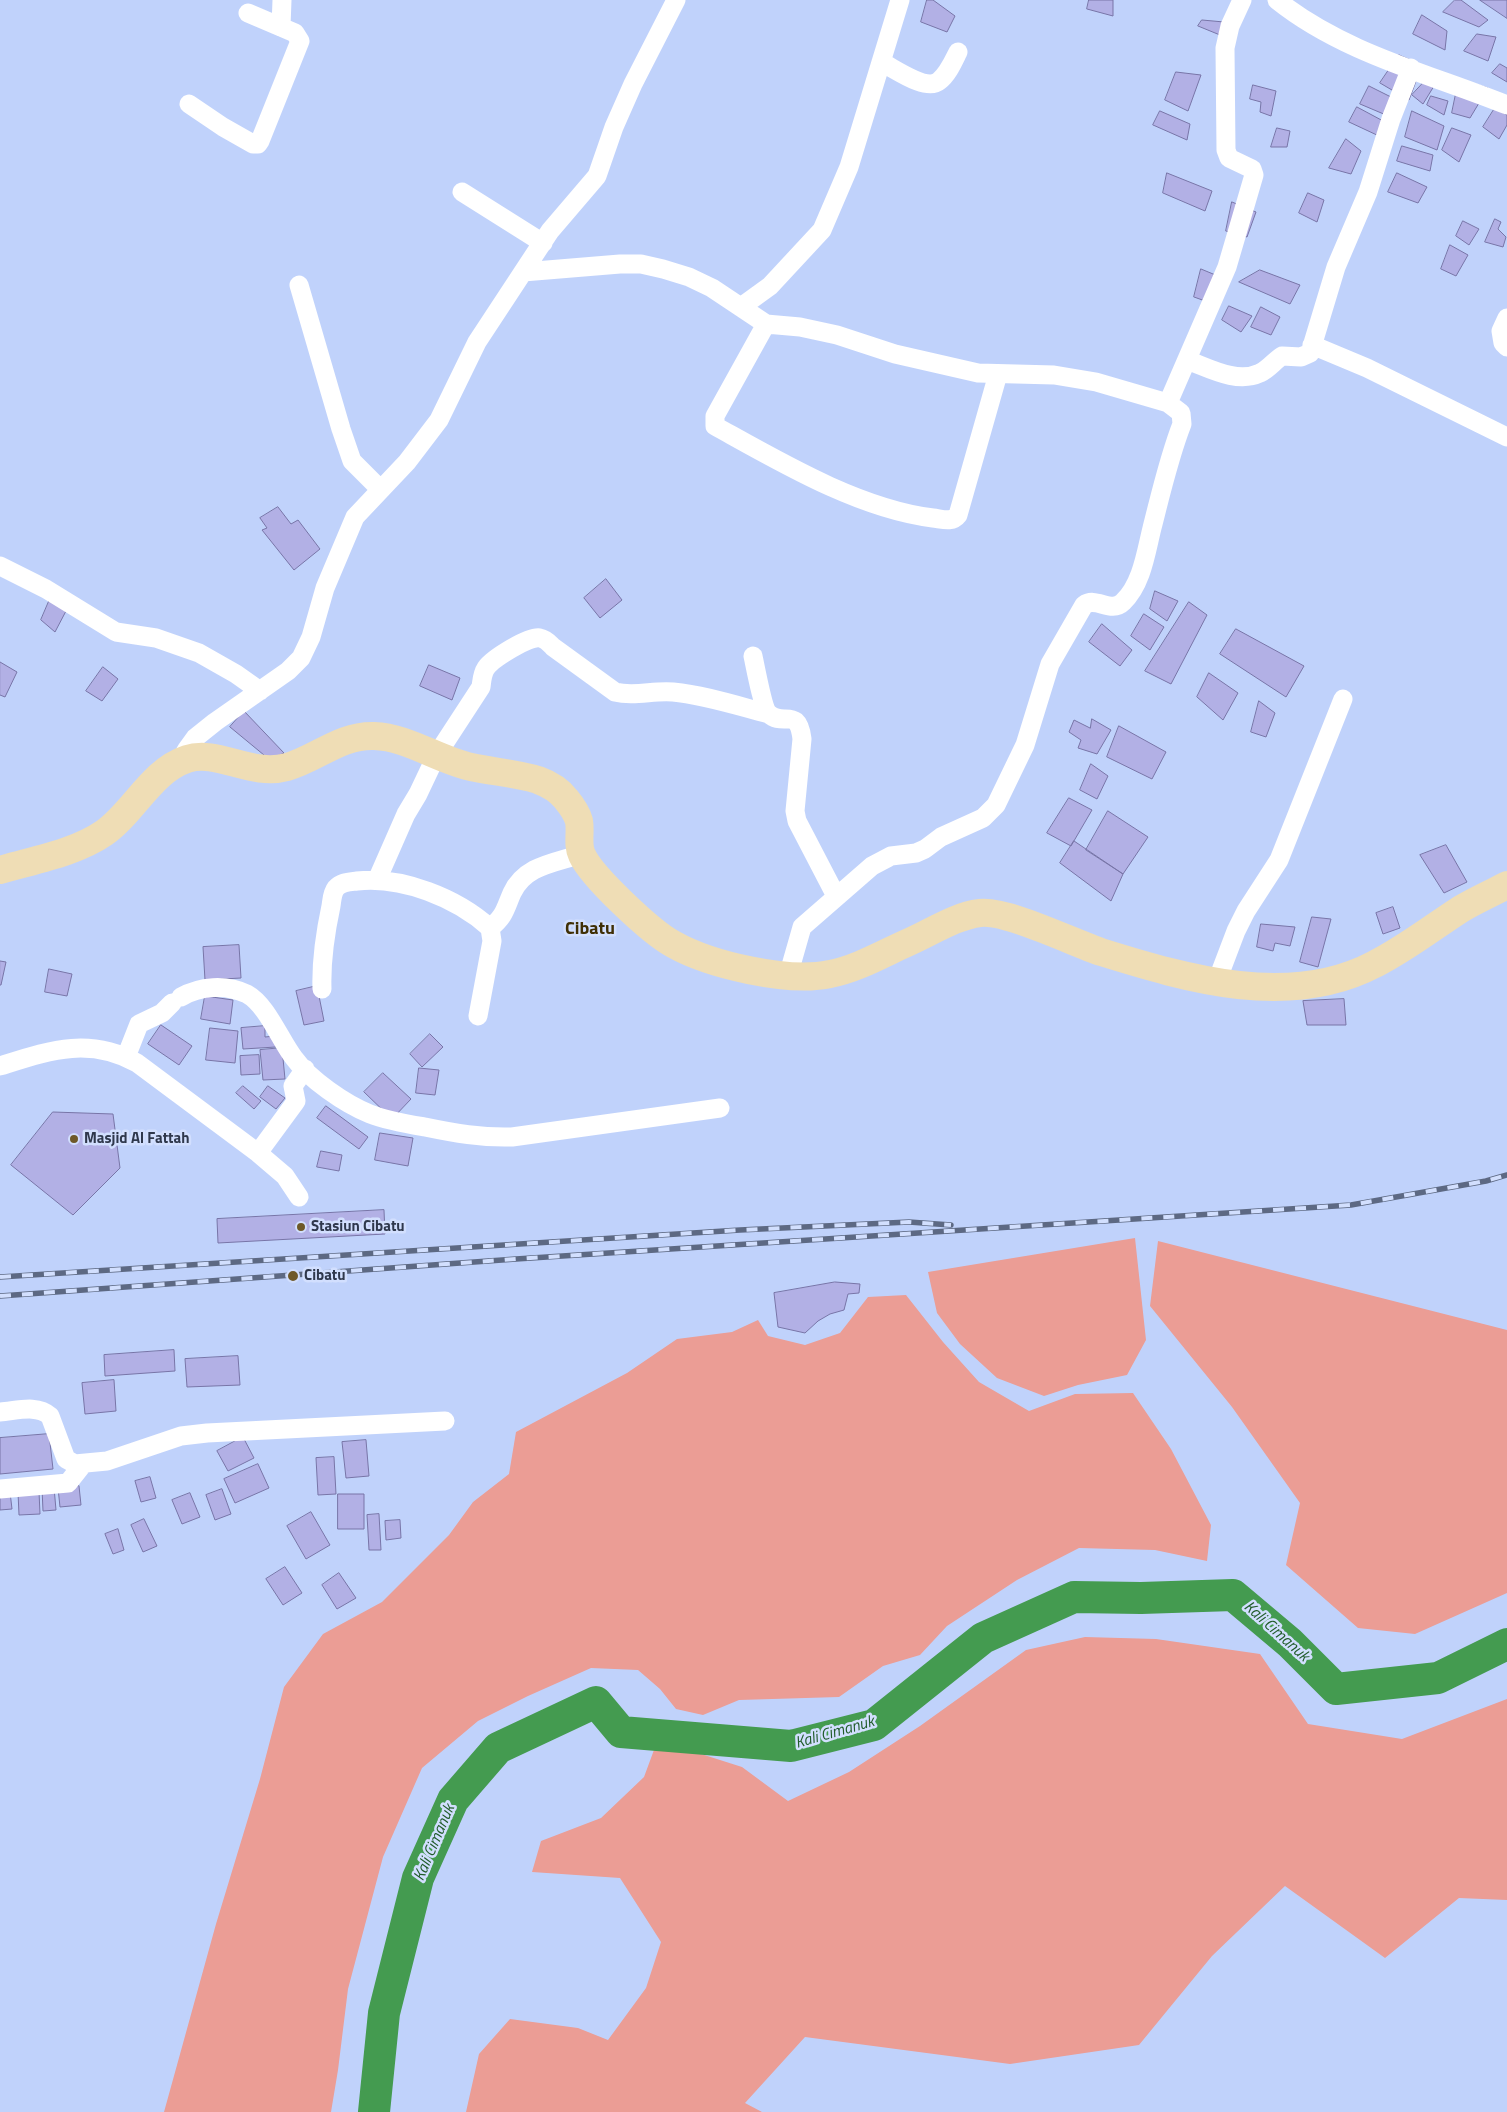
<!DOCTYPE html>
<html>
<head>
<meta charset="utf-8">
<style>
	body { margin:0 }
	canvas { display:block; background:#c0d2fb }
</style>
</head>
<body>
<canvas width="1507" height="2112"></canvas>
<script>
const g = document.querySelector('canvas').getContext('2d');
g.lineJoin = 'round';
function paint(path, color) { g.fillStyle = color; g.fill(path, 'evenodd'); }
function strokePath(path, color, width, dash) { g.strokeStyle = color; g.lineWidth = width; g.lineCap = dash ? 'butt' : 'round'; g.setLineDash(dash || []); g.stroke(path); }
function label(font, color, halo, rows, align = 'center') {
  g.font = font + ' "Titillium Web",sans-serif'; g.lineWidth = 5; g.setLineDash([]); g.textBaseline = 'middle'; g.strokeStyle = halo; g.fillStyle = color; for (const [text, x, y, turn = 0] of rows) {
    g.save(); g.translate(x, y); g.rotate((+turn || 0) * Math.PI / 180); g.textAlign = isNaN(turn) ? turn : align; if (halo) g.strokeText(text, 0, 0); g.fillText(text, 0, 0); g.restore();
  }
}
const green = new Path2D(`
	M 1135,1238 L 1146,1340 L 1127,1375 L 1078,1385 L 1044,1396 L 997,1378 L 960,1344 L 937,1313 L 928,1272 Z
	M 1158,1241 L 1507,1330 L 1507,1593 L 1415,1634 L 1358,1628 L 1286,1565 L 1300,1503 L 1232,1407 L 1150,1306 Z
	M 906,1295 L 943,1342 L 979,1382 L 1029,1411 L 1075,1394 L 1133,1393 L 1171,1449 L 1211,1525 L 1207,1561 L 1155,1550 L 1079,1548 L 1017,1580 L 947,1626 L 920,1655 L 883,1666 L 839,1697 L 739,1700 L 703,1715 L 676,1709 L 660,1689 L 638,1670 L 591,1668 L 528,1696 L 478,1721 L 422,1768 L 383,1857 L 348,1989 L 338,2070 L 331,2112 L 164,2112 L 216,1924 L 260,1779 L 284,1687 L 323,1634 L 382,1602 L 449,1535 L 473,1502 L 509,1474 L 516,1432 L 627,1373 L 677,1339 L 732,1332 L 758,1320 L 768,1336 L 805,1345 L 840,1333 L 868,1297 Z
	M 1085,1637 L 1156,1639 L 1260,1654 L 1308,1724 L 1402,1739 L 1507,1699 L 1507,1900 L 1459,1898 L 1385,1958 L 1285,1886 L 1212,1956 L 1139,2045 L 1010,2064 L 805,2037 L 745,2103 L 762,2112 L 466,2112 L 479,2054 L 510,2019 L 578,2028 L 608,2040 L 646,1988 L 661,1942 L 620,1878 L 532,1872 L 541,1841 L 601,1818 L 644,1777 L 661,1731 L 698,1753 L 742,1767 L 788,1801 L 849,1772 L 920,1726 L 1026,1650 Z`);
const river = new Path2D(`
	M 374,2112 L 384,2013 L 418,1878 L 453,1800 L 498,1748 L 596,1702 L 621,1732 L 791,1746 L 874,1725 L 983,1638 L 1074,1597 L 1141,1598 L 1233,1595 L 1290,1643 L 1336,1689 L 1438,1678 L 1507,1644`);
const building = new Path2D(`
	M 927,0 L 933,0 L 955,16 L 947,32 L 921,22 Z
	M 1089,0 L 1113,0 L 1113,16 L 1087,9 Z
	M 1455,0 L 1461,0 L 1488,20 L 1479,27 L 1443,12 Z
	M 1480,0 L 1507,0 L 1507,18 Z
	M 1422,15 L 1447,31 L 1445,50 L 1413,34 Z
	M 1202,20 L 1224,22 L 1220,35 L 1198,26 Z
	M 1477,34 L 1496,37 L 1488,61 L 1464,51 Z
	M 1399,55 L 1422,65 L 1409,100 L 1380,83 Z
	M 1500,64 L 1507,68 L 1507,82 L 1492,73 Z
	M 1176,72 L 1201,75 L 1188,111 L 1165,100 Z
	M 1459,79 L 1488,88 L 1470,118 L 1452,113 Z
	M 1425,81 L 1434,86 L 1423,104 L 1412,95 Z
	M 1253,85 L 1276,91 L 1271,116 L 1260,112 L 1261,102 L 1250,99 Z
	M 1369,86 L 1393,98 L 1386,115 L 1360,104 Z
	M 1431,96 L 1448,101 L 1444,115 L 1427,105 Z
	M 1357,107 L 1385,122 L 1379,136 L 1349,122 Z
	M 1495,108 L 1507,115 L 1507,125 L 1499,139 L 1483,127 Z
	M 1160,111 L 1190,124 L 1187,140 L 1153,125 Z
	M 1412,111 L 1444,126 L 1437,150 L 1405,137 Z
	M 1277,128 L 1290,131 L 1287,147 L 1271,147 Z
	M 1452,128 L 1471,135 L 1459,162 L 1442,150 Z
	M 1346,139 L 1361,151 L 1351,174 L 1329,168 Z
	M 1402,146 L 1433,155 L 1430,171 L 1397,161 Z
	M 1167,173 L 1212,191 L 1205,211 L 1163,193 Z
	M 1397,173 L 1427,187 L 1418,203 L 1388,192 Z
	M 1308,193 L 1324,200 L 1317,222 L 1299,213 Z
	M 1232,202 L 1256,212 L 1247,237 L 1226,231 Z
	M 1495,219 L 1501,222 L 1498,229 L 1506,237 L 1503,247 L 1485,242 Z
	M 1463,221 L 1479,229 L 1469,245 L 1456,236 Z
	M 1450,245 L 1468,255 L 1456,276 L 1441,269 Z
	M 1201,269 L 1230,281 L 1219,306 L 1194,297 Z
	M 1260,270 L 1300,285 L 1290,304 L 1239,282 Z
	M 1229,306 L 1252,316 L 1241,332 L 1222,320 Z
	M 1261,307 L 1280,317 L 1271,335 L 1251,327 Z
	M 278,507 L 291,524 L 298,520 L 320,549 L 294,570 L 262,530 L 267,528 L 260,518 Z
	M 606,579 L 622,600 L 600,618 L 584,598 Z
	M 1155,591 L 1178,601 L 1167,621 L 1150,609 Z
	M 50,599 L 66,611 L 55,632 L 41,620 Z
	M 1189,602 L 1207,615 L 1171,684 L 1145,671 Z
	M 1144,614 L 1164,627 L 1150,650 L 1131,636 Z
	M 1102,624 L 1132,650 L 1120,666 L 1089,642 Z
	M 1236,629 L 1304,666 L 1286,697 L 1220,654 Z
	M 0,662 L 17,672 L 5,697 L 0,695 Z
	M 429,665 L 460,678 L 452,700 L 420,686 Z
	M 103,667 L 118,679 L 102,701 L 86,691 Z
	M 1209,673 L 1238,693 L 1223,720 L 1197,697 Z
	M 1259,701 L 1275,713 L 1266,737 L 1251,732 Z
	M 244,711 L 284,753 L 270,760 L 230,727 Z
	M 1092,719 L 1111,730 L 1097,754 L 1078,748 L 1081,740 L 1069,732 L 1074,720 L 1090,728 Z
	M 1119,726 L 1166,752 L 1152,779 L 1107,757 Z
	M 1091,764 L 1108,776 L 1097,799 L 1080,790 Z
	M 1069,798 L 1092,810 L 1071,846 L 1047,833 Z
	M 1108,811 L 1148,837 L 1123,874 L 1086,850 Z
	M 1074,841 L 1123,874 L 1111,901 L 1060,863 Z
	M 1446,845 L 1467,882 L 1444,893 L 1420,855 Z
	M 1393,907 L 1400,928 L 1383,934 L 1376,913 Z
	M 1312,917 L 1331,919 L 1318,967 L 1300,962 Z
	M 1261,924 L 1295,927 L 1290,946 L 1275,943 L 1273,951 L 1257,947 Z
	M 239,945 L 241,978 L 205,980 L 203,947 Z
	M 0,961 L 6,962 L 1,985 L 0,985 Z
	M 49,969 L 72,974 L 67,996 L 45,992 Z
	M 317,986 L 324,1021 L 304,1025 L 296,991 Z
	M 205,996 L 233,1000 L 230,1024 L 201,1019 Z
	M 1344,999 L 1346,1025 L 1307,1025 L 1303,1001 Z
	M 161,1025 L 192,1046 L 179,1065 L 148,1044 Z
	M 265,1026 L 265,1037 L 275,1036 L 276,1047 L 243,1049 L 241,1028 Z
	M 210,1028 L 238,1031 L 235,1063 L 206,1060 Z
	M 430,1034 L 443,1047 L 422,1067 L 410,1054 Z
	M 282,1048 L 285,1079 L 263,1080 L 260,1050 Z
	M 259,1055 L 260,1074 L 241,1075 L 240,1056 Z
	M 419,1068 L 439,1070 L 435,1095 L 416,1093 Z
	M 383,1073 L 411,1099 L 392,1119 L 364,1092 Z
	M 243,1086 L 261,1101 L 254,1109 L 236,1093 Z
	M 268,1086 L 285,1098 L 276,1109 L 260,1097 Z
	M 326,1106 L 368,1137 L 359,1149 L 317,1118 Z
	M 53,1112 L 113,1114 L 120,1168 L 73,1215 L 11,1165 Z
	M 380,1133 L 413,1138 L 408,1166 L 375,1160 Z
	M 321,1151 L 342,1155 L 339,1171 L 317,1167 Z
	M 384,1210 L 385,1234 L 218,1243 L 217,1219 Z
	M 835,1282 L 860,1284 L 859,1293 L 848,1294 L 844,1310 L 830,1314 L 818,1321 L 805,1333 L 778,1327 L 774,1293 Z
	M 174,1350 L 175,1371 L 105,1376 L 104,1355 Z
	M 238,1356 L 240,1385 L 187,1387 L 185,1359 Z
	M 114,1380 L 116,1411 L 85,1414 L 82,1383 Z
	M 49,1434 L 53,1469 L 0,1474 L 0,1438 Z
	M 243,1437 L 254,1458 L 228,1471 L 217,1451 Z
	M 366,1440 L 369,1476 L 346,1478 L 342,1442 Z
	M 334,1457 L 336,1494 L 318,1495 L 316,1458 Z
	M 258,1464 L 269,1488 L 235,1503 L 224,1479 Z
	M 150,1477 L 156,1498 L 141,1502 L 135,1481 Z
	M 79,1486 L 81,1505 L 60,1507 L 58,1488 Z
	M 54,1487 L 56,1510 L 43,1511 L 42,1488 Z
	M 222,1489 L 231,1514 L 215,1520 L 206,1495 Z
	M 39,1491 L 40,1514 L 19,1515 L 18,1492 Z
	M 10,1492 L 12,1509 L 0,1510 L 0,1493 Z
	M 190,1493 L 200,1517 L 182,1524 L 172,1500 Z
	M 338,1494 L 364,1494 L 364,1529 L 338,1529 Z
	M 311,1512 L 330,1545 L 306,1559 L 287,1526 Z
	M 379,1514 L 381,1550 L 369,1550 L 367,1515 Z
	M 144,1519 L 157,1546 L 143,1552 L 131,1525 Z
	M 400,1520 L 401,1538 L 386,1540 L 385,1521 Z
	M 118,1529 L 124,1550 L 113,1554 L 105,1534 Z
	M 285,1567 L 302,1593 L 283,1605 L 266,1579 Z
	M 339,1573 L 356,1598 L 337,1609 L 322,1585 Z`);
const street = new Path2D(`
	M 1277,0 C 1343,53 1430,74 1507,105
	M 281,27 L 282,0
	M 881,62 C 894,68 926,92 939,81 C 948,74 953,62 958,52
	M 189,104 L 223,127 L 253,144 L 258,144 L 260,141 L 300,41 L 295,33 L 248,13
	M 462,192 L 543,243
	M 523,272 L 620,264 L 641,264 L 663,269 L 689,277 L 712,288 L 766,324 L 800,327 L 837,335 L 895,354 L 978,373 L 1054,375 L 1096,382 L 1168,403 L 1181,413 L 1182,424 C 1169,457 1161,493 1152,528 C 1146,552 1142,584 1123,602 C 1111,614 1096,596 1084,605 L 1050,664 L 1025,745 L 996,805 L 983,818 L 941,837 L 925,849 L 916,853 L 891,856 L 872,866 L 802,927 L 788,976
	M 299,285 L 341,429 L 352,461 L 380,489
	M 741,307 L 770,286 L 822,230 L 849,167 L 900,0
	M 1507,318 L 1501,331 L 1503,343 L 1507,347
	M 766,324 L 715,416 L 715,426 C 780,462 859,509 933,518 C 942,519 952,523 958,515 L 998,374
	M 1312,345 L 1367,368 L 1507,437
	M 1187,360 C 1209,368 1237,384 1260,373 C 1269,369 1274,361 1282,356 L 1301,357 L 1310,353 L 1336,267 L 1368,192 L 1391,119 L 1411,68
	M 1168,403 L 1227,267 L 1254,175 L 1252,169 L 1229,158 L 1226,150 L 1225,48 L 1230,26 L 1242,0
	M 0,566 L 46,589 L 116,632 L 156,638 L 199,653 L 236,674 L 260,691
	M 753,656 C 755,665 763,709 769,714 C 783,727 798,706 802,739 L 795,811 L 797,821 L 836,896
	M 180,761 L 187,749 L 195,738 L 215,722 L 288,671 L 301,658 L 311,637 L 325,588 L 355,517 L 407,462 L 439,420 L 477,342 L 550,231 L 597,176 L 614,127 L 633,84 L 676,0
	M 377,880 L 406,814 L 418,794 L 436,756 L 481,687 C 482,680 482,674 486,668 C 492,659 530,635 540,638 C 546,639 549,643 553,647 L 615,692 C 634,697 654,690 673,692 C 705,695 738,706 769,714
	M 490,928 C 505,916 505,909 512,893 C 525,865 555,863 581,854
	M 1217,981 L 1236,931 L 1246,911 L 1279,860 L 1343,699
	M 322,989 C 321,961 325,934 331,906 C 332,900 332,893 336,888 C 341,882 349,882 357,881 C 402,876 457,898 490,928 L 492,941 L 478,1016
	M 181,997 C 200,986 226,984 247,994 C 267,1005 280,1040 294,1058 C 309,1079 345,1104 370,1114 C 388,1121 407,1124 425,1127 C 454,1133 482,1138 512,1137 L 720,1108
	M 126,1057 L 139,1024 L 162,1013 L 172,1003
	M 0,1066 C 48,1051 88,1036 137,1063 L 258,1153 L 285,1176 L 299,1197
	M 258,1153 L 294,1104 L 296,1101 L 293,1086 L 305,1069
	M 0,1412 C 16,1411 37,1404 50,1416 L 66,1459 L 75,1464 L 107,1461 L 181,1436 L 207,1433 L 445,1421
	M 0,1489 L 68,1483 L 83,1464`);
const primary = new Path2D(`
	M 0,870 C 34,860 75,853 104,833 C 134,812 151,771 187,759 C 218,749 251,777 287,767 C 318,758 340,735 374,736 C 408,737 438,760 471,767 C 493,772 516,773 538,780 C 549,784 559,790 566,799 C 571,805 577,814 579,821 C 581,832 577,845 582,855 C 592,877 651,932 673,944 C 710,965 788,983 830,974 C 857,969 884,953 909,942 C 932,932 955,916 980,913 C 1007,910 1072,942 1101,952 C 1188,979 1290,1009 1375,964 C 1405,949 1433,927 1461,909 C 1476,900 1492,893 1507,885`);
const rail = new Path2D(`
	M 0,1277 L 740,1230 L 909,1222 L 951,1225
	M 0,1296 L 516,1259 L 1351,1205 L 1486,1181 L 1507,1175`);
const markers = [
	[74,1139,5,"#6e5929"],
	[301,1227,5,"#6e5929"],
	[293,1276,6,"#6e5929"]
];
const poiNames = [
	["Masjid Al Fattah",84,1139],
	["Stasiun Cibatu",311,1227],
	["Cibatu",304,1276]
];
const waterNames = [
	["Kali Cimanuk",1276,1632,42],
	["Kali Cimanuk",835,1733,-16],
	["Kali Cimanuk",435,1843,-67]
];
const quarterNames = [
	["Cibatu",590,930]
];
paint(green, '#eb9d95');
strokePath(river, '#449b50', 32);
paint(building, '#b2b0e5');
strokePath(building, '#7875a7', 1);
strokePath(street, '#fff', 19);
strokePath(primary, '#efddb5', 28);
strokePath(rail, '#5d6983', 5.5);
strokePath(rail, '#d2dffe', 4, [11]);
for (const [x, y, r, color] of markers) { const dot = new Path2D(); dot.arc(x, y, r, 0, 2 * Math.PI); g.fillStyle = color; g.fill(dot); strokePath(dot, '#d2dffe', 2); }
label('bold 15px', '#2f384c', '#d2dffe', poiNames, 'left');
label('italic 16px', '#215c2a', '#d2dffe', waterNames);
label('bold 18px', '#3f2f05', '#d2dffe', quarterNames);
</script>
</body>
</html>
